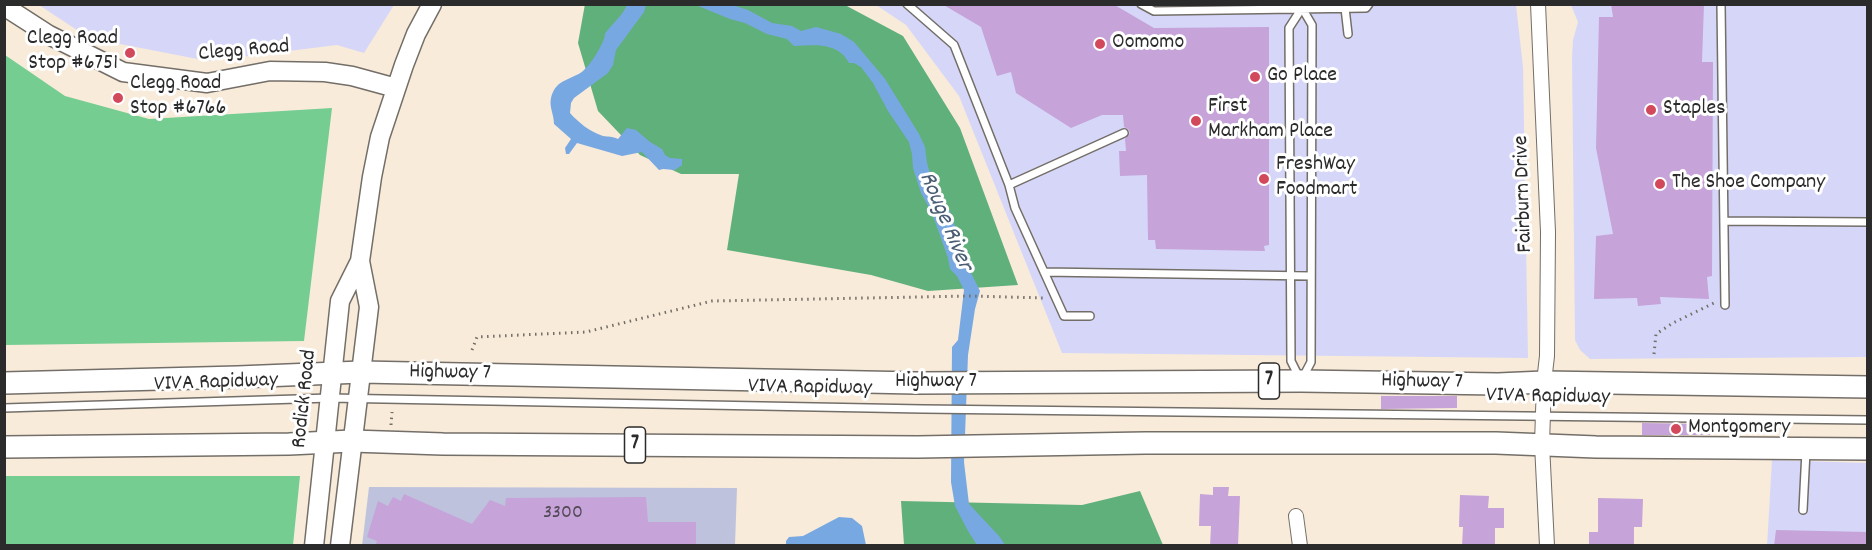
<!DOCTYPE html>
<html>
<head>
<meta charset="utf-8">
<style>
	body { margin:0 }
	#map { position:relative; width:1872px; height:550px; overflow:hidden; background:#f8ebda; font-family:Dekko,sans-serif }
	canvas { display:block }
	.frame { position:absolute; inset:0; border:6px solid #2b2b2b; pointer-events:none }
</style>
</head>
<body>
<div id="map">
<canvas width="1872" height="550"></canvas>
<div class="frame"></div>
</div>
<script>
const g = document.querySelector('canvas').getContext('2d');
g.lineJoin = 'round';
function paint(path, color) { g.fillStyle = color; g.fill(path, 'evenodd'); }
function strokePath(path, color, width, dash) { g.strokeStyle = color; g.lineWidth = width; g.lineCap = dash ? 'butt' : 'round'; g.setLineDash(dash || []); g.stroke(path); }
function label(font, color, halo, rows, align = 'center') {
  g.font = font + ' Dekko,sans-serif'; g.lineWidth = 6; g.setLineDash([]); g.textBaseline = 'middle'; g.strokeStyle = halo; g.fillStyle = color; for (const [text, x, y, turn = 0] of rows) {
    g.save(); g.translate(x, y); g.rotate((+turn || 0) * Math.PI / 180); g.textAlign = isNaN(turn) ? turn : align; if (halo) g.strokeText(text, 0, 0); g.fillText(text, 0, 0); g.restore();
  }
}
const built = new Path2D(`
	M 39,5 L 394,4 L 394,5 L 364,53 L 337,45 L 208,61 L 89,38 Z
	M 876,5 L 1516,5 L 1523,67 L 1528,358 L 1062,353 L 959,96 L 906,25 Z
	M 1571,5 L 1867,5 L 1867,357 L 1590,359 L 1580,350 L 1575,340 L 1572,57 L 1573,40 L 1578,22 Z
	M 1772,460 L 1867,463 L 1867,545 L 1767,546 Z`);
const industrial = new Path2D(`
	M 369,487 L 737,488 L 735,545 L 362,546 Z`);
const green = new Path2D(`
	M 5,55 L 65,96 L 149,119 L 332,108 L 304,341 L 5,345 Z
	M 5,476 L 300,476 L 293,545 L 5,545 Z`);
const forest = new Path2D(`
	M 585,4 L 845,5 L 903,36 L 960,128 L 1018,285 L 928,291 L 871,275 L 727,250 L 739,174 L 681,174 L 640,155 L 598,111 L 578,43 Z
	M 1140,491 L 1163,545 L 904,545 L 901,501 L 1082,505 Z`);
const water = new Path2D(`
	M 627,5 L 646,5 L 644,12 L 616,50 L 613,65 L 608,73 L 574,98 L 571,103 L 570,113 C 579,123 589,131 603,136 C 608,137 612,136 618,139 L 627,128 L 636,130 L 650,142 L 662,149 L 665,155 L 670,158 L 682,159 L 682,165 L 675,170 L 663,169 L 659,170 L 642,152 L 622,156 L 577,143 L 569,154 L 566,154 L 565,148 L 571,139 L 554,124 C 554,112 547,105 553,92 C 559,79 573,79 583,71 C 591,64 600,49 604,39 C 606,33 603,36 607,31 C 614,22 622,16 627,5 Z
	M 696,5 L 732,5 L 748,10 L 772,23 L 792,26 L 801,31 L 816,27 L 841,34 L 854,42 L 885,79 L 919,134 L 925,147 L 927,163 L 931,177 L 951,214 L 967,265 L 980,291 L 975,309 L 968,355 L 964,462 L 969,504 L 999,536 L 1005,545 L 977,545 L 968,531 L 955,506 L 951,482 L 952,347 L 958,340 L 964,290 L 957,276 L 950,269 L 948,258 L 932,213 L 921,193 L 913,168 L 912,154 L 909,142 L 888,111 L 873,83 L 861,67 L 854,63 L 849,63 C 838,42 815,45 794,46 L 787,39 L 767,34 L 745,23 L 730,19 Z
	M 839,517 L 852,518 L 862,526 L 866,545 L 786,545 L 786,541 L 789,537 L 803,536 Z`);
const building = new Path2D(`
	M 942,4 L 1113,4 L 1154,28 L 1269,27 L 1269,245 L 1264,246 L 1265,251 L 1156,249 L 1155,240 L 1148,240 L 1147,175 L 1120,176 L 1119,151 L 1126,151 L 1125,139 L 1130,133 L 1128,129 L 1124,127 L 1123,115 L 1102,115 L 1071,128 L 1016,93 L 1011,72 L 997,76 L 981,27 Z
	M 1611,4 L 1704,4 L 1702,62 L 1713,62 L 1712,276 L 1707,277 L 1709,299 L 1660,297 L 1661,304 L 1638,306 L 1637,298 L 1594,299 L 1596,236 L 1613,234 L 1596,148 L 1599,17 L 1613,17 Z
	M 1381,396 L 1457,396 L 1457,408 L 1381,409 Z
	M 1642,423 L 1710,424 L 1710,435 L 1642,435 Z
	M 1213,487 L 1229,487 L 1228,496 L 1240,496 L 1238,546 L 1210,546 L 1211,526 L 1199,526 L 1200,494 L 1213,495 Z
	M 404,494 L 472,524 L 490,500 L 505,506 L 506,498 L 646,497 L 648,522 L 696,522 L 696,546 L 375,546 L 377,541 L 367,537 L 378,501 L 388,506 L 393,497 L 401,501 Z
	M 1460,495 L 1489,496 L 1488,508 L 1504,508 L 1504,528 L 1495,528 L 1495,546 L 1462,546 L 1463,527 L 1459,527 Z
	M 1598,498 L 1643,499 L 1642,527 L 1634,527 L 1634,546 L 1589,546 L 1589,532 L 1598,532 Z
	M 1776,530 L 1868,532 L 1868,546 L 1774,546 Z`);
const path = new Path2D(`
	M 472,350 L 477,337 L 586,332 L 712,301 L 970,296 L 1045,298
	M 1654,354 L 1656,334 L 1673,323 L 1714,303
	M 391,425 L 392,412`);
const lane = new Path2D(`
	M 907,4 L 954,45 L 1009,185
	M 1141,4 L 1154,11 L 1366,8 L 1369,4
	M 1721,4 L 1725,305
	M 1302,8 L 1312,25 L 1311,362 L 1301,381 L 1291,361 L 1289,28 Z
	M 1345,8 L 1348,34
	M 1724,221 L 1868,222
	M 1044,272 L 1311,276
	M 1090,316 L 1064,316 L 1015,208 L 1009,185 L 1124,133
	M 4,408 L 330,398 L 923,409 L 1868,420
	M 1803,510 L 1806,451`);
const street = new Path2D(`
	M 1538,4 L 1548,232 L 1547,356 L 1544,382 L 1542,444 L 1547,546
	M 1296,516 L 1300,546`);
const secondary = new Path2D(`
	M 4,6 L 49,35 L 123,72 L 207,83 L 270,71 L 325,72 L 352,76 L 396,88
	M 314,546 L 340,301 L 360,261
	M 340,546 L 369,307 L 360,261 L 372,177 L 380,137 L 404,65 L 416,34 L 432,4`);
const primary = new Path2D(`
	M 4,383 L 238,377 L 361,372 L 916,383 L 1301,381 L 1498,384 L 1544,382 L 1868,387
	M 4,447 L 289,444 L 352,441 L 443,444 L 918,447 L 1145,443 L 1496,443 L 1596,447 L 1868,449`);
const markers = [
	[1100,44,6,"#d1495b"],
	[130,53,6,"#d1495b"],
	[1255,77,6,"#d1495b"],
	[118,98,6,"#d1495b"],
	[1651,110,6,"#d1495b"],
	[1196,121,6,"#d1495b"],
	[1264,179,6,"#d1495b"],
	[1660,184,6,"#d1495b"],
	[1676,429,6,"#d1495b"]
];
const numberNames = [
	["3300",563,514]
];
const shields = [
	[1269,381,21],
	[635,445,21]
];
const shieldNames = [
	["7",1269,381],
	["7",635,445]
];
const poiNames = [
	["Clegg Road",118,40,"right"],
	["Stop #6751",118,65,"right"],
	["Oomomo",1112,44],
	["Go Place",1267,77],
	["Clegg Road",130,85],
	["Stop #6766",130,110],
	["First",1208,108],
	["Markham Place",1208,133],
	["Staples",1663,110],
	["FreshWay",1276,166],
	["Foodmart",1276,191],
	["The Shoe Company",1672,184],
	["Montgomery",1688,429]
];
const streetNames = [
	["Clegg Road",244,52,-5],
	["Fairburn Drive",1525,194,-92],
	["Highway 7",450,374,1],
	["Highway 7",936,383],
	["Highway 7",1422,383,1],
	["VIVA Rapidway",216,384,-2],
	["VIVA Rapidway",810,389,1],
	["VIVA Rapidway",1548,398,1],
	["Rodick Road",306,399,-84]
];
const waterNames = [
	["Rouge River",944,222,67]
];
paint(built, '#d6d7f8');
paint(industrial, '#bec2dd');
paint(green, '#75cd92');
paint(forest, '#60b07c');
paint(water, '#78a8e2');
paint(building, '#c6a3d9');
strokePath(lane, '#736e68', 10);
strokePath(street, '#736e68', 16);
strokePath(secondary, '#736e68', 21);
strokePath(primary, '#736e68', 24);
strokePath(path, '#736e68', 3, [1.5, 4.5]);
strokePath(lane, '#fff', 7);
strokePath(street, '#fff', 14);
strokePath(secondary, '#fff', 18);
strokePath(primary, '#fff', 21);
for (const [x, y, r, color] of markers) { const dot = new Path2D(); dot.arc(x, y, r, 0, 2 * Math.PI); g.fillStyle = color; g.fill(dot); strokePath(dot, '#fff', 2); }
label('20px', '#524956', null, numberNames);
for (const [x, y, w] of shields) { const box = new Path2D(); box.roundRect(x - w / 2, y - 18, w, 36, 4.5); g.fillStyle = '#fff'; g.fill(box); strokePath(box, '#2b2b2b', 1.5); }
label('bold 21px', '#2b2b2b', null, shieldNames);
label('22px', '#2b2b2b', '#fff', poiNames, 'left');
label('22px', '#2b2b2b', '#fff', streetNames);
label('italic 24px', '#4a5d74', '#fff', waterNames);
</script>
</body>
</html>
